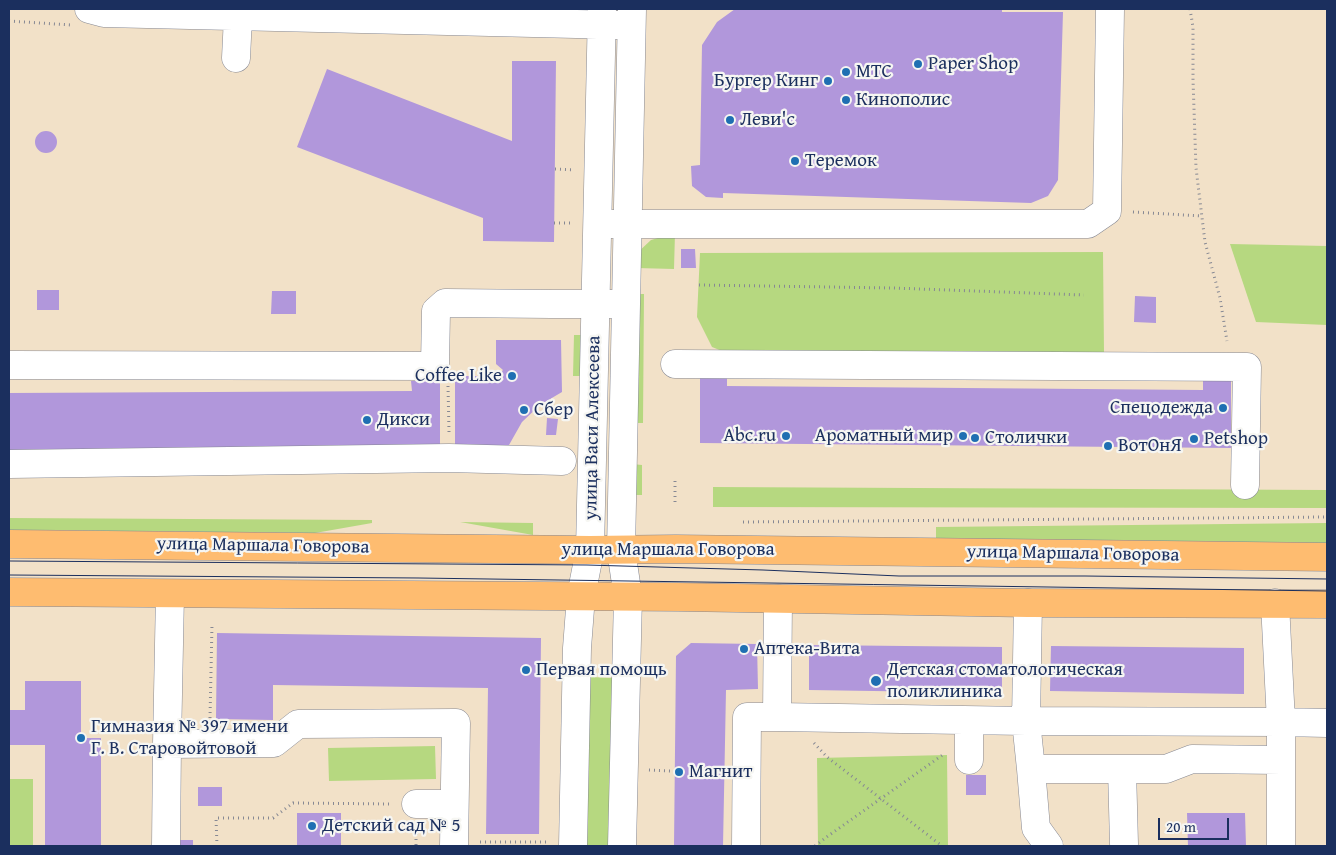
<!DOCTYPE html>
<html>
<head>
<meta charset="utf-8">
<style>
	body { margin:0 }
	#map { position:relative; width:1336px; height:855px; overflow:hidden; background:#f2e1c8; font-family:"Gentium Book Plus",serif }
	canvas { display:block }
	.frame { position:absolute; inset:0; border:10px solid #1b2f5e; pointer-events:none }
	.scale { position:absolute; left:1158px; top:818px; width:71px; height:22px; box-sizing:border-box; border:2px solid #1b2f5e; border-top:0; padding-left:6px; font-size:15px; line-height:18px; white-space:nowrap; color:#1b2f5e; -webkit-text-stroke:4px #f6f6f2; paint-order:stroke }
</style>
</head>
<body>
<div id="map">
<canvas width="1336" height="855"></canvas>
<div class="frame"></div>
<div class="scale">20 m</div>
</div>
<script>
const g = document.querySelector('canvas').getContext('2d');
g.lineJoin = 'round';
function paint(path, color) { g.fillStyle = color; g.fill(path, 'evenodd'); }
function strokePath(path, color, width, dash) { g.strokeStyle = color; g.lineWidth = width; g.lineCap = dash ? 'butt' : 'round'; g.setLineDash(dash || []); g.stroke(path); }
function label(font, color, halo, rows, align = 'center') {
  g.font = font + ' "Gentium Book Plus",serif'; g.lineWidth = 4.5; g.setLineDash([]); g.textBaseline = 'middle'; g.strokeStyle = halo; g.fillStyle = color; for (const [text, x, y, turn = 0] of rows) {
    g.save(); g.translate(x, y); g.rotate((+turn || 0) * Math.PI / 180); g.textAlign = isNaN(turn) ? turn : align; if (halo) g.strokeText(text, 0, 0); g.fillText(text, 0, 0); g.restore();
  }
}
const green = new Path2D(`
	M 675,233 L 674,269 L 636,268 L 636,254 L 651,240 Z
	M 1230,244 L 1327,246 L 1327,325 L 1256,322 Z
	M 1103,252 L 1104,352 L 737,357 L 712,347 L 697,317 L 700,253 Z
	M 634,294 L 644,294 L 643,423 L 633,423 Z
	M 574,335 L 583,335 L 582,376 L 573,376 Z
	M 632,464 L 642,465 L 642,495 L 631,495 Z
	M 713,487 L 1327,490 L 1327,508 L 713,507 Z
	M 9,518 L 372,520 L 372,523 L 315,533 L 9,530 Z
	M 460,522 L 533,523 L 533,535 Z
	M 1327,523 L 1327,543 L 936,543 L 936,527 Z
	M 590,677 L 613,678 L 609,846 L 586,846 Z
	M 435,746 L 436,779 L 329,781 L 328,748 Z
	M 947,755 L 948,846 L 818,846 L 817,758 Z
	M 9,779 L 33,779 L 33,846 L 9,846 Z`);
const building = new Path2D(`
	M 735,9 L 907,9 L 907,10 L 1002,9 L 1002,12 L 1063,12 L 1058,180 L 1048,196 L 1031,203 L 723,193 L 723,198 L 706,197 L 692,186 L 691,166 L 700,165 L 702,45 L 717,22 Z
	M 512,61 L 556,61 L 554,242 L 483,241 L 483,218 L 297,147 L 327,69 L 512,141 Z
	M35 142a11 11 0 1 1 22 0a11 11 0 1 1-22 0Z
	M 681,249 L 695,249 L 696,268 L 681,268 Z
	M 37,290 L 59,290 L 59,310 L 37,310 Z
	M 272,291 L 296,291 L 296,314 L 271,314 Z
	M 1135,296 L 1156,297 L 1156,323 L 1134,322 Z
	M 496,340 L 561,340 L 562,392 L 540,405 L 522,422 L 509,445 L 455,445 L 455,376 L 485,376 L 492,382 L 503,370 L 496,364 Z
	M 700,375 L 727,375 L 727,386 L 1203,390 L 1203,380 L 1231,380 L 1231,448 L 700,443 Z
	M 440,380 L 440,448 L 9,451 L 9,393 L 412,391 L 411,381 Z
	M 547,418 L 558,419 L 556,435 L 546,435 Z
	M 217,633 L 541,638 L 539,834 L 486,834 L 488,688 L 273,685 L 273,720 L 216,719 Z
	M 691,643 L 757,644 L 758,689 L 726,690 L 723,846 L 674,846 L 676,656 Z
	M 809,645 L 1002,647 L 1002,693 L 809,690 Z
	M 1051,646 L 1244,648 L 1244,694 L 1050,691 Z
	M 25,681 L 81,681 L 81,738 L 101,738 L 101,846 L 45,846 L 45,745 L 9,745 L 9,710 L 25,710 Z
	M 966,775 L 986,775 L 986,795 L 966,795 Z
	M 198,787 L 222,787 L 222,806 L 198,806 Z
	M 297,813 L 341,813 L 341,846 L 297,846 Z
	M 1187,813 L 1245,813 L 1246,846 L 1188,846 Z
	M 180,840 L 193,840 L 193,846 L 180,846 Z`);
const path = new Path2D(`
	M 1190,9 L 1193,27 L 1193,80 L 1196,168 L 1205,242 L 1220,298 L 1227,341
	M 9,21 L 71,25
	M 555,169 L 574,170
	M 1133,212 L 1202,216
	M 554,223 L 573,223
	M 699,285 L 893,288 L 1084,295
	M 448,386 L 449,432
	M 675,481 L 675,506
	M 743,522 L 1327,517
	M 210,718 L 212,624
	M 814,743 L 827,757 L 942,846
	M 649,770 L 670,771
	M 416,829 L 416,846
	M 480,842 L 548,842
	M 217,846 L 216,818 L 273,818 L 293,803 L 391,804
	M 815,846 L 828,836 L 944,754`);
const minor = new Path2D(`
	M 89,9 L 104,13 L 619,25
	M 236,58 L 238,17
	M 610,224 L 1088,224 L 1107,211 L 1110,9
	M 675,364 L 1247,367 L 1245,485
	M 9,365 L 435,366 L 436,311 L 445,303 L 552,304 L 612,304
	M 9,464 L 449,458 L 562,461
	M 1028,603 L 1026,721 L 1031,769 L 1036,828 L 1049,846
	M 1275,603 L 1281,722 L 1281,846
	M 777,717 L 1026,721 L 1281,722 L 1327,723
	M 969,721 L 969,760
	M 167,744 L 274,743 L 298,724 L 456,723 L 454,846
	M 1031,769 L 1166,769 L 1192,759 L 1281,760
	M 1122,769 L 1124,844
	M 416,804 L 454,804
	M 166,846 L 167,744 L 170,594
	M 573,846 L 577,648 L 581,596 L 590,550 L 602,9
	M 622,846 L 628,597 L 621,550 L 632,9
	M 746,846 L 747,717 L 777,717 L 778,599`);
const major = new Path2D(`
	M 9,544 L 590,550 L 676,549 L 1327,557
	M 9,592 L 678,597 L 1028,603 L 1327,604`);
const tram = new Path2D(`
	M 9,561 L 587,565 L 763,570 L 899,576 L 1085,576 L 1327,579
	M 9,575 L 419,578 L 1327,591`);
const markers = [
	[918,64,5,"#1f6fb2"],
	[846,72,5,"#1f6fb2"],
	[828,81,5,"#1f6fb2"],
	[846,100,5,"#1f6fb2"],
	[730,120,5,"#1f6fb2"],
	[795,161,5,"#1f6fb2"],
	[512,376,5,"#1f6fb2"],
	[1223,408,5,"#1f6fb2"],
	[524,410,5,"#1f6fb2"],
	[367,420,5,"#1f6fb2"],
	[786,436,5,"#1f6fb2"],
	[963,436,5,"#1f6fb2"],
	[975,438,5,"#1f6fb2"],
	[1194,439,5,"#1f6fb2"],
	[1108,446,5,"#1f6fb2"],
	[744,649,5,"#1f6fb2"],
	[526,670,5,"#1f6fb2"],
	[876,681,6,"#1f6fb2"],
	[81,738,5,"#1f6fb2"],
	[679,772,5,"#1f6fb2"],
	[312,826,5,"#1f6fb2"]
];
const poiNames = [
	["Paper Shop",928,64],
	["МТС",856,72],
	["Бургер Кинг",818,81,"right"],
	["Кинополис",856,100],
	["Леви'с",740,120],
	["Теремок",805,161],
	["Coffee Like",502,376,"right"],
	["Спецодежда",1213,408,"right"],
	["Сбер",534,410],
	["Дикси",377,420],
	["Abc.ru",776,436,"right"],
	["Ароматный мир",953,436,"right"],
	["Столички",985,438],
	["Petshop",1204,439],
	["ВотОнЯ",1118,446],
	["Аптека-Вита",754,649],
	["Первая помощь",536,670],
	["Детская стоматологическая",887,670],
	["поликлиника",887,692],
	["Гимназия № 397 имени",91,727],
	["Г. В. Старовойтовой",91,749],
	["Магнит",689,772],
	["Детский сад № 5",322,826]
];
const streetNames = [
	["улица Васи Алексеева",593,428,-89],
	["улица Маршала Говорова",263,546,1],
	["улица Маршала Говорова",668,550],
	["улица Маршала Говорова",1073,554,1]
];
paint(green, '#b6d880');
paint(building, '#b197db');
strokePath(minor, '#868893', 29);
strokePath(major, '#868893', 29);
strokePath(path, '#868893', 3, [1, 4]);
strokePath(minor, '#fff', 28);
strokePath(major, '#febc70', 28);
strokePath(tram, '#1b2f5e', 1);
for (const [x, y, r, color] of markers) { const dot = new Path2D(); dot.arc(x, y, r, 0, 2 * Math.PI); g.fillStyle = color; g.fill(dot); strokePath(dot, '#f6f6f2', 2); }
label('19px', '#1b2f5e', '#f6f6f2', poiNames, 'left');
label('19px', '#1b2f5e', '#f6f6f2', streetNames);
</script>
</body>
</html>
